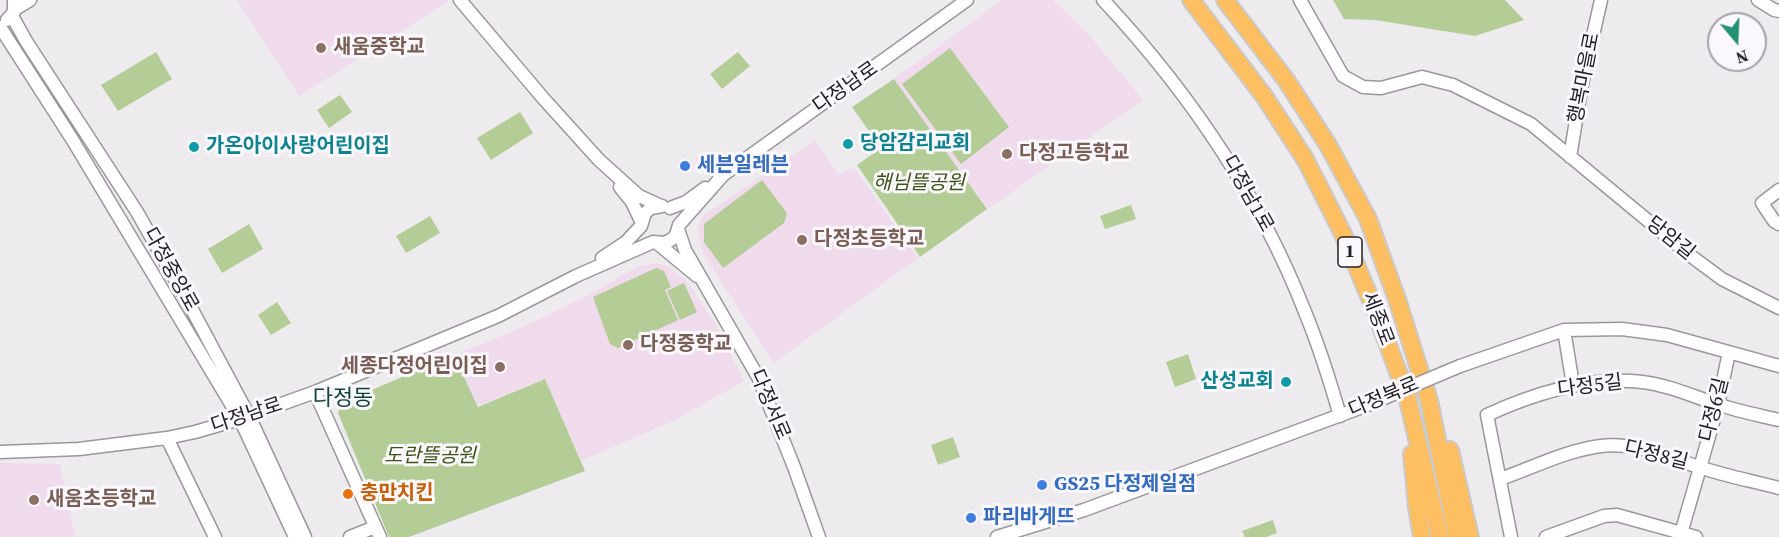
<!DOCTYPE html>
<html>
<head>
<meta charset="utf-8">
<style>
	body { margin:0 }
	#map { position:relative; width:1779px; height:537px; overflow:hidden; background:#eeebef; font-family:"Source Serif 4",serif }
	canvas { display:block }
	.north { position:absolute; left:1707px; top:12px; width:60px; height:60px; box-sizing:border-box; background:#fbf8fd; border:2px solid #a4a2a6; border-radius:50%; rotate:161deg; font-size:16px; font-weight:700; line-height:24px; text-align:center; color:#222123 }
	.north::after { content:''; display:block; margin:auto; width:21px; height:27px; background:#209172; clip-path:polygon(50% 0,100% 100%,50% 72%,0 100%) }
</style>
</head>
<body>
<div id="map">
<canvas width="1779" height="537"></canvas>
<div class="north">N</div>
</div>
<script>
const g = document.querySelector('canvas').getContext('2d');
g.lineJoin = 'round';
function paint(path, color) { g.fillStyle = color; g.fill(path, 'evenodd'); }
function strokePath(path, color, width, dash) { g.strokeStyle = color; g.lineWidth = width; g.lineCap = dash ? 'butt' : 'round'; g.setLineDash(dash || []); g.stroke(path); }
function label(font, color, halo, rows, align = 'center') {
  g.font = font + ' "Source Serif 4","Noto Sans KR",serif'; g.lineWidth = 6; g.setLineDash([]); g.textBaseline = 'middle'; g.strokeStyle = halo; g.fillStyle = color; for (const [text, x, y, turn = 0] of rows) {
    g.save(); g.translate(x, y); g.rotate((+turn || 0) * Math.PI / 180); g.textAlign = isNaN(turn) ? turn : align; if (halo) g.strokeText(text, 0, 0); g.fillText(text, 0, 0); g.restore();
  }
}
const education = new Path2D(`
	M 237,0 L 448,0 L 449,1 L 299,96 Z
	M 1002,0 L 1053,0 L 1090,36 L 1143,100 L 988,209 L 894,79 Z
	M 815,140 L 839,175 L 854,167 L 918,258 L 774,363 L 703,254 L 697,227 L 704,215 Z
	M 656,263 L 670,267 L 686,280 L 715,323 L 744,381 L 673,421 L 581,461 L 545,379 L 478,406 L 455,355 L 523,327 L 596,291 L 636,267 Z
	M 0,463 L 60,464 L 75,537 L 0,537 Z`);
const green = new Path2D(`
	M 1333,0 L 1505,0 L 1524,20 L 1475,36 L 1375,20 L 1344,19 Z
	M 950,48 L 1009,127 L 961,164 L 902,84 Z
	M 156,52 L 172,79 L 118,111 L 101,85 Z
	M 738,52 L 750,66 L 722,89 L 710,74 Z
	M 894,79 L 987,209 L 920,257 L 857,165 L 881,148 L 852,107 Z
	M 340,95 L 352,112 L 329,128 L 317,110 Z
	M 520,112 L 533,133 L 491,160 L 477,138 Z
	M 762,180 L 787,213 L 784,223 L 723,268 L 704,242 L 704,224 Z
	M 1131,205 L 1136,219 L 1105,229 L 1100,216 Z
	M 430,216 L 440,233 L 406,253 L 396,236 Z
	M 249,224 L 263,249 L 222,273 L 208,249 Z
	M 656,268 L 664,271 L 671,287 L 665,290 L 678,320 L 618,348 L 610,344 L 593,297 Z
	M 684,283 L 697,312 L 680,320 L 667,291 Z
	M 277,302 L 291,323 L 271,335 L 258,315 Z
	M 1188,354 L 1196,379 L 1175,387 L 1166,362 Z
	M 454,355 L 478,407 L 545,379 L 585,471 L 409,537 L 389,537 L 338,413 L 341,403 Z
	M 953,437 L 960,457 L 938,465 L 931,445 Z
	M 1273,520 L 1277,533 L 1266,537 L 1245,537 L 1242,531 Z`);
const minor = new Path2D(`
	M 460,0 L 543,98 L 599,160 L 639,196 L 659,205
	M 1103,0 C 1189,92 1259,195 1305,312 C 1319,346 1330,381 1340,416
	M 1300,0 L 1343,76 L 1363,87 L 1381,88 L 1422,77 L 1453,85 L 1531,124 L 1687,253 L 1722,279 L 1779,308
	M 1758,0 L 1774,10 L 1779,11
	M 15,9 L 30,0
	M 12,16 L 26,41 L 137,212 L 188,302 L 249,416 L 305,537
	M 7,20 L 14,12 L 14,0
	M 0,27 L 72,139 L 240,419 L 295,537
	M 1570,157 L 1582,84 L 1601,0
	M 719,178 L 967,0
	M 620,187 L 632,202 L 641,221
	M 1779,190 L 1762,203 L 1774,221 L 1779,224
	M 670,208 L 686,202 L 705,188
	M 678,229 L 685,250 L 758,377 L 794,467 L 819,537
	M 657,243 L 697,276
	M 602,258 L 626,242 L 641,226 L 645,213 L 651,208 L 662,206
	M 1564,330 L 1573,385
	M 1460,366 L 1564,330 L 1622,329 L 1667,335 L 1779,366
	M 315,392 L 380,537
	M 167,438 L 215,537
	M 0,452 L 79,449 L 167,438 L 195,432 L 240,419 L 315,392 L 498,316 L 576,276 L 635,250 L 653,242 L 664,243 L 671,240 L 676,235 L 679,225 L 724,174
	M 1500,479 C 1532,468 1567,450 1601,446 C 1635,442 1667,457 1699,467 C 1725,476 1753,481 1779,488
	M 350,537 L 375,527
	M 997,537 L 1084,510 L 1365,406
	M 1511,537 L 1487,415 C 1535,393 1589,376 1642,382 C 1668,385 1692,396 1717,404 C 1737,411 1758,415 1779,420
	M 1546,537 L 1604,516 L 1617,515 L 1696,537
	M 1680,537 L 1718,405 L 1729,352`);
const highway = new Path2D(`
	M 1191,0 L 1264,96 L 1305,159 L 1342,232 L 1373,305 L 1407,396 L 1440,537
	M 1225,0 L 1286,80 L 1328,145 L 1368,219 L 1397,299 L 1429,400 L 1457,537
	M 1450,450 L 1470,537
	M 1412,454 L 1417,507 L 1422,537`);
const minorBridge = new Path2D(`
	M 1365,406 L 1460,366`);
const markers = [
	[321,48,6,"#8d6e63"],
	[848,144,6,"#0f9aa8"],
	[194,147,6,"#0f9aa8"],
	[1007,154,6,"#8d6e63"],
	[685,166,6,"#3f7fe0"],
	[802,240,6,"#8d6e63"],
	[628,345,6,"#8d6e63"],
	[500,367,6,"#8d6e63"],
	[1286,382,6,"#0f9aa8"],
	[1042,485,6,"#3f7fe0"],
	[348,494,6,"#e8710a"],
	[34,500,6,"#8d6e63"],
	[971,518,6,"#3f7fe0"]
];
const shields = [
	[1350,252,24]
];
const shieldNames = [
	["1",1350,252]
];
const educationNames = [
	["새움중학교",333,48],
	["다정고등학교",1019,154],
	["다정초등학교",814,240],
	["다정중학교",640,345],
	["세종다정어린이집",488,367,"right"],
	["새움초등학교",46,500]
];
const streetNames = [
	["행복마을로",1585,78,-79],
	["다정남로",846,88,-35],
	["다정남1로",1247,194,61],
	["당암길",1670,239,39],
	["다정중앙로",170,270,61],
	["세종로",1377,319,69],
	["다정5길",1590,387,-7],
	["다정북로",1384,398,-23],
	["다정서로",769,405,67],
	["다정6길",1715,410,-76],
	["다정남로",247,416,-18],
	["다정8길",1656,456,14]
];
const cultureNames = [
	["당암감리교회",860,144],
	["가온아이사랑어린이집",206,147],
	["산성교회",1274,382,"right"]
];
const shopNames = [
	["세븐일레븐",697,166],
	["GS25 다정제일점",1054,485],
	["파리바게뜨",983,518]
];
const parkNames = [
	["해님뜰공원",919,184],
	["도란뜰공원",430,457]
];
const foodNames = [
	["충만치킨",360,494]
];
const quarterNames = [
	["다정동",343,399]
];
paint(education, '#efdbeb');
paint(green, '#b4cd96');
strokePath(minor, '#9a979b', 15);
strokePath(highway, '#cacaca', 20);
strokePath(minor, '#fff', 12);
strokePath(highway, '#febf63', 16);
strokePath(minorBridge, '#9a979b', 15, []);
strokePath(minorBridge, '#fff', 12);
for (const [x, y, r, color] of markers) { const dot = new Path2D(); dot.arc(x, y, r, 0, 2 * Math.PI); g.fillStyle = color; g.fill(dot); strokePath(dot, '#fbf8fd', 2); }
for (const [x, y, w] of shields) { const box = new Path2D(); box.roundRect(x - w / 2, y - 15, w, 30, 4.5); g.fillStyle = '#fbf8fd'; g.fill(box); strokePath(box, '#222123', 1.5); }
label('bold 18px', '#222123', null, shieldNames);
label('bold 20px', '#785e54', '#fbf8fd', educationNames, 'left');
label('20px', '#222123', '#fbf8fd', streetNames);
label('bold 20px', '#0d838f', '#fbf8fd', cultureNames, 'left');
label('bold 20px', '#366cbe', '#fbf8fd', shopNames, 'left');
label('italic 20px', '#3c5318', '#fbf8fd', parkNames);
label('bold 20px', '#c56008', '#fbf8fd', foodNames, 'left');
label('22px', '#104435', '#fbf8fd', quarterNames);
</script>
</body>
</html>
